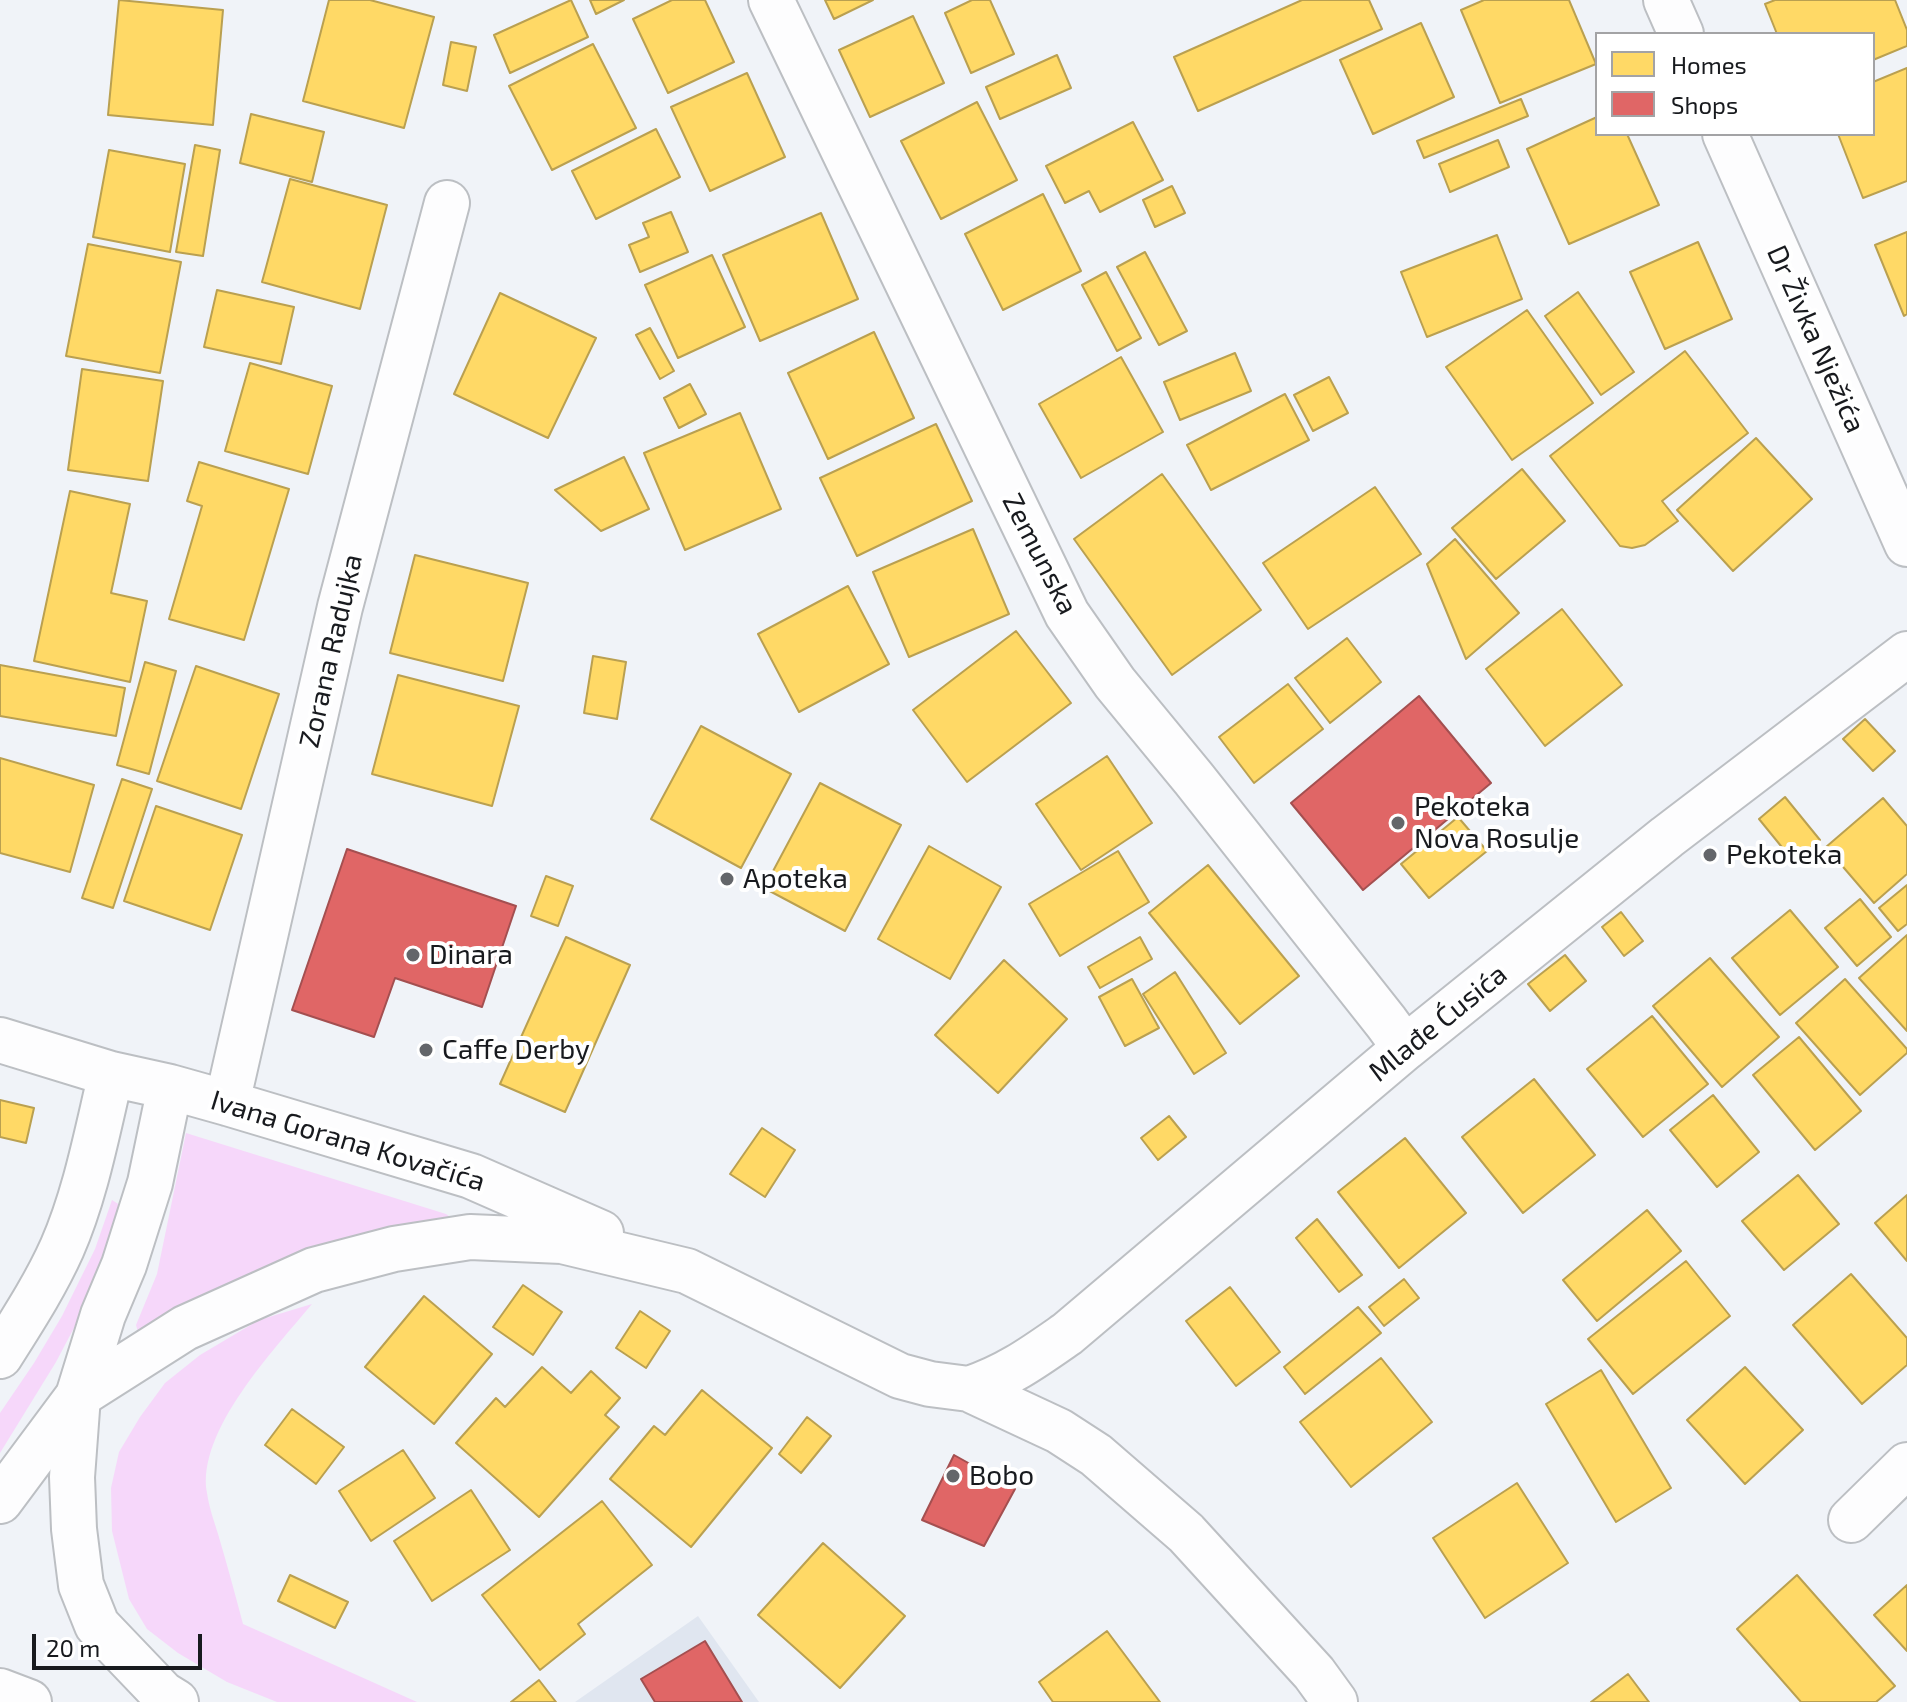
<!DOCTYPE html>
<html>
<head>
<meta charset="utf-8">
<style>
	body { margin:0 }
	#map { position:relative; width:1907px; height:1702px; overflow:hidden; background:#f0f3f8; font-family:"Exo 2",sans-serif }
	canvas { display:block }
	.legend { position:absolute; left:1595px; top:32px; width:280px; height:104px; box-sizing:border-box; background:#fff; border:2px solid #a3a3a5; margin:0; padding:10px 14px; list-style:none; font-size:24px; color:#181a1e }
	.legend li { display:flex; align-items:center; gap:16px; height:40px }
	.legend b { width:40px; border:2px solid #a3a3a5 }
	.scale { position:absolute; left:32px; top:1634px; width:170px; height:36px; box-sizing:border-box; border:4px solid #181a1e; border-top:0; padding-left:10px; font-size:24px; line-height:28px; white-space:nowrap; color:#181a1e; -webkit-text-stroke:6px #fff; paint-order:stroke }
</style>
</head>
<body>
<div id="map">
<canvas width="1907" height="1702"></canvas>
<ul class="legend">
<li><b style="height:22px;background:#ffd966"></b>Homes</li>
<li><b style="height:22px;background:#e06666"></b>Shops</li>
</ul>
<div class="scale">20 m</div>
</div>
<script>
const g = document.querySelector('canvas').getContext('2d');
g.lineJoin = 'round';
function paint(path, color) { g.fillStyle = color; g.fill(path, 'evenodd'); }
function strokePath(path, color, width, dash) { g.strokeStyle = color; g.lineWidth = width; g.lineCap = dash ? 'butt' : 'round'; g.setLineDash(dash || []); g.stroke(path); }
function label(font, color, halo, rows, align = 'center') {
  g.font = font + ' "Exo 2",sans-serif'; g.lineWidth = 8; g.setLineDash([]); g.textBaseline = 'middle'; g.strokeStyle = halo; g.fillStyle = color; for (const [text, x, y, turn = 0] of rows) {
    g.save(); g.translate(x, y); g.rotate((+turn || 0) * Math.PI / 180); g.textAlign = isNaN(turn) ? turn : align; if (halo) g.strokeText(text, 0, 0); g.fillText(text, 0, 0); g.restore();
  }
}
const built = new Path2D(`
	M 698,1616 L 759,1702 L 575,1702 Z`);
const green = new Path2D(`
	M 186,1133 L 446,1214 L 462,1225 L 139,1336 L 136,1325 L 157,1274 Z
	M 112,1200 L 123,1207 L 85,1307 L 56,1362 L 0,1453 L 0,1413 L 34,1363 L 62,1316 L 95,1249 Z
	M 312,1304 C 275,1349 196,1431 207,1493 C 209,1507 214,1521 218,1534 C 227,1564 235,1594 243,1624 L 417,1702 L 277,1702 L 227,1682 L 178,1653 L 147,1629 L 129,1599 L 112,1531 L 111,1488 L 119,1452 L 140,1417 L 165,1383 L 200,1355 L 259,1320 Z`);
const homes = new Path2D(`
	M 119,0 L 223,10 L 213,125 L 108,115 Z
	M 329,0 L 370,0 L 434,17 L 404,128 L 303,101 Z
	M 571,0 L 588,37 L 510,73 L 494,35 Z
	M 590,0 L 624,0 L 596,14 Z
	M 672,0 L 705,0 L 734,62 L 668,93 L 633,19 Z
	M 825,0 L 873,0 L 834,19 Z
	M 972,0 L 990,0 L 1014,54 L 971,73 L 945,13 Z
	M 1302,0 L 1369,0 L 1382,29 L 1198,111 L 1174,57 Z
	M 1484,0 L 1569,0 L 1596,64 L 1500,103 L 1461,10 Z
	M 1775,0 L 1895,0 L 1907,30 L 1907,46 L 1873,60 L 1873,34 L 1777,34 L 1765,4 Z
	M 913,16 L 944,83 L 870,117 L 839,50 Z
	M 1421,23 L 1454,97 L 1373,134 L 1340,60 Z
	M 451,42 L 476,47 L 467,91 L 443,85 Z
	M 593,44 L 636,128 L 552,170 L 509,86 Z
	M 1057,55 L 1071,88 L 1000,119 L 986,87 Z
	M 1907,68 L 1907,181 L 1863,198 L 1838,134 L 1873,134 L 1873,82 Z
	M 747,73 L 785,157 L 710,191 L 671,107 Z
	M 1521,99 L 1528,116 L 1424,158 L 1417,141 Z
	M 977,102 L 1017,180 L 941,219 L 901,141 Z
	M 251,114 L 324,132 L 312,182 L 240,163 Z
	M 1597,117 L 1597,134 L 1627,134 L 1659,205 L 1569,244 L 1527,149 Z
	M 1133,122 L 1163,180 L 1100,212 L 1089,191 L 1065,203 L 1046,166 Z
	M 656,129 L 680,177 L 596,219 L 572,171 Z
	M 1498,140 L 1509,167 L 1450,192 L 1439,164 Z
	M 195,145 L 220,150 L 203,256 L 176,252 Z
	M 109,150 L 185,164 L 170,252 L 93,237 Z
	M 290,179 L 387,205 L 360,309 L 262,282 Z
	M 1172,186 L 1185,213 L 1155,227 L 1143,200 Z
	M 1043,194 L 1081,271 L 1003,310 L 965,234 Z
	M 671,212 L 688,252 L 640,272 L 629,245 L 649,237 L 643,223 Z
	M 821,213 L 858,299 L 760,341 L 723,255 Z
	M 1907,232 L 1907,314 L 1904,316 L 1875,245 Z
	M 1497,235 L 1522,299 L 1427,337 L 1401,272 Z
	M 1698,242 L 1732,319 L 1665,349 L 1630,272 Z
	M 88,244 L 181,262 L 160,373 L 66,356 Z
	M 1145,252 L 1187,331 L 1159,345 L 1117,267 Z
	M 712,255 L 745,327 L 678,358 L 645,285 Z
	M 1106,272 L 1141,338 L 1117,351 L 1082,285 Z
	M 217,290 L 294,307 L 281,364 L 204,347 Z
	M 1578,292 L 1634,372 L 1601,395 L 1545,316 Z
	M 500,293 L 596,338 L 548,438 L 454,394 Z
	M 1527,310 L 1593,403 L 1512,460 L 1446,367 Z
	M 650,328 L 674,371 L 660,379 L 636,335 Z
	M 874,332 L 914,418 L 828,459 L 788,373 Z
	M 1685,351 L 1748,433 L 1662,501 L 1678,521 L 1645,545 L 1632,548 L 1620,546 L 1550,456 Z
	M 1235,353 L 1251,391 L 1180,420 L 1164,382 Z
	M 1121,357 L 1163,432 L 1081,478 L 1039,404 Z
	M 250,363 L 332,386 L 308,474 L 225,451 Z
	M 82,369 L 163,381 L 148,481 L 68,470 Z
	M 1329,377 L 1348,413 L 1313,431 L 1294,395 Z
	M 690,384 L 706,414 L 679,428 L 664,398 Z
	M 1285,394 L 1309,440 L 1211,490 L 1187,445 Z
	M 740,413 L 781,509 L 685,550 L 644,453 Z
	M 936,424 L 972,501 L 857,556 L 820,478 Z
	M 1756,438 L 1812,499 L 1733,571 L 1677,510 Z
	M 624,457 L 649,509 L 601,531 L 555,490 Z
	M 199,462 L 289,489 L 244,640 L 169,619 L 202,506 L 187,501 Z
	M 1522,469 L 1565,521 L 1496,579 L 1452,528 Z
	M 1162,474 L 1261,610 L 1172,675 L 1074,539 Z
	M 1375,487 L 1421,554 L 1308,629 L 1263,563 Z
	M 70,491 L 130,504 L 111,593 L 147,601 L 130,682 L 34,661 Z
	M 973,529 L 1009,614 L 909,657 L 873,572 Z
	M 1455,539 L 1519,613 L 1466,659 L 1427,564 Z
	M 415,555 L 528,583 L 503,681 L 390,653 Z
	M 848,586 L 889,664 L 799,712 L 758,634 Z
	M 1562,609 L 1622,685 L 1545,746 L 1486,669 Z
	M 1016,631 L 1071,703 L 967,782 L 913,710 Z
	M 1347,638 L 1381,682 L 1330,723 L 1295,678 Z
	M 593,656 L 626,662 L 617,719 L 584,713 Z
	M 145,662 L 176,671 L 149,774 L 117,765 Z
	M 0,665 L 125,688 L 116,736 L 0,716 Z
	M 196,666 L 279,694 L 241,809 L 157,781 Z
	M 398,675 L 519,706 L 492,806 L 372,774 Z
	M 1288,684 L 1323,729 L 1254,783 L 1219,737 Z
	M 1865,719 L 1895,751 L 1873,771 L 1843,739 Z
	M 701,726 L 791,774 L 741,868 L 651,819 Z
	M 1107,756 L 1152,823 L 1081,870 L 1036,804 Z
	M 0,758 L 94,785 L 70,872 L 0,853 Z
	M 122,779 L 152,789 L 113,908 L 82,898 Z
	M 820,783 L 901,825 L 845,931 L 764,888 Z
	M 1785,797 L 1820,840 L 1794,862 L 1759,819 Z
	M 1883,798 L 1907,826 L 1907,874 L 1874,903 L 1826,847 Z
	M 156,806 L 242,835 L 210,930 L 124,901 Z
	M 1458,817 L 1487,851 L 1429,898 L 1401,864 Z
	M 929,846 L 1001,887 L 950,979 L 878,939 Z
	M 1118,851 L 1149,902 L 1060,956 L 1029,904 Z
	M 1208,865 L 1299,976 L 1240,1024 L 1149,913 Z
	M 546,876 L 573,886 L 558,926 L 531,916 Z
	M 1907,885 L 1907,924 L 1898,931 L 1879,908 Z
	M 1860,899 L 1891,937 L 1857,966 L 1825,928 Z
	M 1790,910 L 1838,967 L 1780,1015 L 1732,958 Z
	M 1621,912 L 1643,941 L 1624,956 L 1602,927 Z
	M 1907,935 L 1907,1031 L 1859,978 Z
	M 566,937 L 630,965 L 565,1112 L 500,1084 Z
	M 1140,937 L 1152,959 L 1100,988 L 1088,967 Z
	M 1565,955 L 1586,981 L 1550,1011 L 1528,984 Z
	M 1710,958 L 1779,1037 L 1722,1087 L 1653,1006 Z
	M 1004,960 L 1067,1019 L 998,1093 L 935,1035 Z
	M 1175,972 L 1226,1053 L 1194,1074 L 1143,994 Z
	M 1132,979 L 1159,1028 L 1125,1046 L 1099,997 Z
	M 1845,979 L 1907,1049 L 1907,1053 L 1860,1095 L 1796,1023 Z
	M 1652,1016 L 1708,1084 L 1643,1137 L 1587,1069 Z
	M 1799,1037 L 1861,1111 L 1815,1150 L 1753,1075 Z
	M 1534,1079 L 1595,1155 L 1523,1213 L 1462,1137 Z
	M 1713,1095 L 1759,1152 L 1717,1187 L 1670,1130 Z
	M 0,1100 L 34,1108 L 26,1143 L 0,1137 Z
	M 1169,1116 L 1186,1137 L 1158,1160 L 1141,1138 Z
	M 762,1128 L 795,1150 L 765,1197 L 730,1174 Z
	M 1405,1138 L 1466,1213 L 1399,1268 L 1338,1192 Z
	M 1798,1175 L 1839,1224 L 1784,1270 L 1742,1221 Z
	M 1907,1195 L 1907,1261 L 1875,1223 Z
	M 1647,1210 L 1681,1251 L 1597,1321 L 1563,1280 Z
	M 1317,1219 L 1362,1275 L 1339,1292 L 1296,1238 Z
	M 1686,1261 L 1730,1316 L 1633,1394 L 1588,1339 Z
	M 1851,1274 L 1907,1338 L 1907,1365 L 1862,1404 L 1793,1325 Z
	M 1404,1279 L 1419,1298 L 1384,1326 L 1369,1307 Z
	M 523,1285 L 562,1312 L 533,1355 L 493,1327 Z
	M 1230,1287 L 1280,1352 L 1236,1386 L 1186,1321 Z
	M 424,1296 L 492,1354 L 434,1424 L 365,1367 Z
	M 1358,1307 L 1381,1333 L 1305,1394 L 1284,1367 Z
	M 640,1311 L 670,1331 L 646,1368 L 616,1348 Z
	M 1381,1358 L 1432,1422 L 1351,1487 L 1300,1422 Z
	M 542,1367 L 571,1393 L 591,1371 L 620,1398 L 605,1415 L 619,1427 L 539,1517 L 456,1443 L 496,1398 L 505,1407 Z
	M 1745,1367 L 1803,1430 L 1745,1484 L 1687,1420 Z
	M 1601,1370 L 1671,1488 L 1616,1522 L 1546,1404 Z
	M 702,1390 L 772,1448 L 691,1547 L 610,1479 L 654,1426 L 665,1435 Z
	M 292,1409 L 344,1447 L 316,1484 L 265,1445 Z
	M 807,1417 L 831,1436 L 801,1473 L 779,1454 Z
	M 403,1450 L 435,1498 L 371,1541 L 339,1491 Z
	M 1517,1483 L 1568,1563 L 1485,1618 L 1433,1538 Z
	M 471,1490 L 510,1550 L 432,1601 L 394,1541 Z
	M 602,1501 L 652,1565 L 578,1624 L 585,1634 L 540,1670 L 482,1595 Z
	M 823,1543 L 905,1616 L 840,1688 L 758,1615 Z
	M 290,1575 L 348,1602 L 335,1628 L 278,1601 Z
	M 1797,1575 L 1895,1686 L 1876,1702 L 1801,1702 L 1737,1629 Z
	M 1907,1585 L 1907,1651 L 1874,1615 Z
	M 1107,1631 L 1160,1702 L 1053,1702 L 1039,1682 Z
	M 1628,1674 L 1649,1702 L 1591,1702 Z
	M 539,1680 L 556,1702 L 511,1702 Z`);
const shops = new Path2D(`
	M 1419,696 L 1491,783 L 1363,890 L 1291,803 Z
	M 347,849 L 516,906 L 482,1007 L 395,978 L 374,1037 L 292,1010 Z
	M 954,1455 L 1015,1489 L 984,1546 L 922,1520 Z
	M 705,1641 L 742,1702 L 655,1702 L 641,1679 Z`);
const minor = new Path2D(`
	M 771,0 L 1067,614 L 1115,683 L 1194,779 L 1386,1022 L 1405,1048
	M 1666,0 L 1681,34
	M 1725,134 L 1907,544
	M 0,1040 L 111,1074 L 170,1087 L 227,1103 L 471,1176 L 601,1233
	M 227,1103 L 340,607 L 447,203
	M 0,1356 C 22,1321 45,1286 62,1248 C 86,1193 97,1132 111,1074
	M 969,1389 C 1008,1376 1034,1357 1067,1334 L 1405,1048 L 1667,837 L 1907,654
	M 78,1396 L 103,1315 L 124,1265 L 150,1183 L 170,1087
	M 0,1501 L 78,1396 L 185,1328 L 314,1270 L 394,1249 L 470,1237 L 562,1241 L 687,1271 L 900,1376 L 930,1384 L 969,1389 L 1059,1431 L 1096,1455 L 1186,1533 L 1314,1673 L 1335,1702
	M 1851,1520 L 1907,1465`);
const major = new Path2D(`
	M 78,1396 L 72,1477 L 74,1529 L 81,1585 L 97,1625 L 163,1694 L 176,1702
	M 0,1691 L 29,1702`);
const markers = [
	[1398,823,8,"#64666a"],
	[1710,855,8,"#64666a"],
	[727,879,8,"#64666a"],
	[413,955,8,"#64666a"],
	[426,1050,8,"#64666a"],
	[953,1476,8,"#64666a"]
];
const streetNames = [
	["Dr Živka Nježića",1816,339,66],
	["Zemunska",1040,554,63],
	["Zorana Radujka",331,651,-77],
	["Mlađe Ćusića",1438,1023,-39],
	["Ivana Gorana Kovačića",348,1141,17]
];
const poiNames = [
	["Pekoteka",1414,807],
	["Nova Rosulje",1414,839],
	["Pekoteka",1726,855],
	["Apoteka",743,879],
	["Dinara",429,955],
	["Caffe Derby",442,1050],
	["Bobo",969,1476]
];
paint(built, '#e0e6f0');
paint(green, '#f6d7fa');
paint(homes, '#ffd966');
strokePath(homes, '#baa050', 2);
paint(shops, '#e06666');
strokePath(shops, '#a44f50', 2);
strokePath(minor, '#bcbfc3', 48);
strokePath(major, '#bcbfc3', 48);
strokePath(minor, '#fdfdfe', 44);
strokePath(major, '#fdfdfe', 44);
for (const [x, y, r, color] of markers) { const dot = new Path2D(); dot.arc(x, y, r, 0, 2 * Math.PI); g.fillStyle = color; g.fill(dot); strokePath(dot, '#fff', 3); }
label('28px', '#181a1e', '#fff', streetNames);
label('28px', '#181a1e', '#fff', poiNames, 'left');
</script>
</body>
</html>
